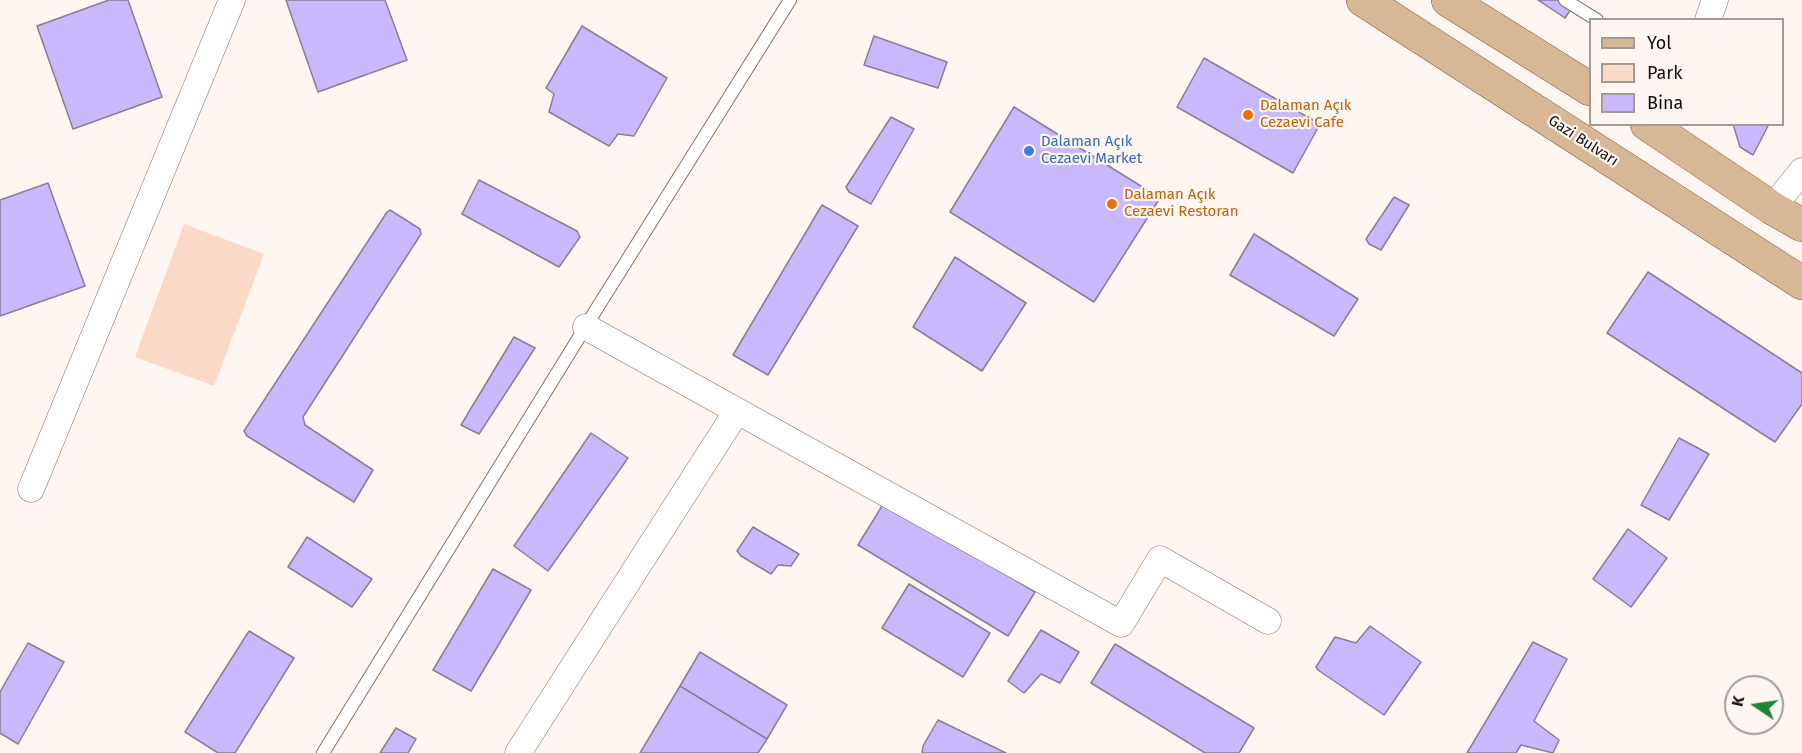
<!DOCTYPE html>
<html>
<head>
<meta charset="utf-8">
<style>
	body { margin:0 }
	#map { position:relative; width:1802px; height:753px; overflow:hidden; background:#fff6f1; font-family:"Fira Sans",sans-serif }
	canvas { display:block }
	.legend { position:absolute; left:1589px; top:18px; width:195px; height:108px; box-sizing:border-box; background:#fff6f1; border:2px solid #a29a95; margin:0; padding:8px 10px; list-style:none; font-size:18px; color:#170f0b }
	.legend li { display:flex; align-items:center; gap:12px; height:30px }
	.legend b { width:30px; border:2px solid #a29a95 }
	.north { position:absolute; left:1724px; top:675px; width:60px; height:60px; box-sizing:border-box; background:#fff6f1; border:2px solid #a29a95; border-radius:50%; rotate:283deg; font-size:16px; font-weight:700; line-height:24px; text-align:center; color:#170f0b }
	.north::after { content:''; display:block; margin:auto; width:21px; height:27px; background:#1e8438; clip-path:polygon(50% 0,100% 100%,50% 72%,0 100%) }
</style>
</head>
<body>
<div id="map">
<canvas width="1802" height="753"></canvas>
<ul class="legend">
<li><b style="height:8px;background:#d8b797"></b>Yol</li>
<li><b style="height:16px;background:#fbd9c7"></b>Park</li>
<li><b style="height:16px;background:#cab8fc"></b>Bina</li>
</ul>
<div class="north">K</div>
</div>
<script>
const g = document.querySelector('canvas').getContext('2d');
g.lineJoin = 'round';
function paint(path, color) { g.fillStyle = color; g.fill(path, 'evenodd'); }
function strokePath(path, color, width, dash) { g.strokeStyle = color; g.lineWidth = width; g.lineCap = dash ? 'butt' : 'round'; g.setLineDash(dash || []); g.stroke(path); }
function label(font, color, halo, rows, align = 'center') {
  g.font = font + ' "Fira Sans",sans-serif'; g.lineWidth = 4.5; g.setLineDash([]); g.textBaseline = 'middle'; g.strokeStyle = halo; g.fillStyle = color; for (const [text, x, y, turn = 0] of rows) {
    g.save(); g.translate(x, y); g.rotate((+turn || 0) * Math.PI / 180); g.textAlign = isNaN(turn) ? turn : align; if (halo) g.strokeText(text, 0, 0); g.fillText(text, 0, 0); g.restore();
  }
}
const green = new Path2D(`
	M 184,224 L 264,254 L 214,386 L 135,357 Z`);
const building = new Path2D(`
	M 109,0 L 128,0 L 162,97 L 73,129 L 37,26 Z
	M 286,0 L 385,0 L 407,60 L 318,92 Z
	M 1538,0 L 1577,0 L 1565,18 Z
	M 582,26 L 667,78 L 634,136 L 618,134 L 609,146 L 549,112 L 554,94 L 546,88 Z
	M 874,36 L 947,62 L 938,88 L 864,65 Z
	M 1204,58 L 1320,124 L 1293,173 L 1177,107 Z
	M 1014,107 L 1160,198 L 1094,302 L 950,212 Z
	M 891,117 L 914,129 L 871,204 L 849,192 L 846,187 Z
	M 1733,124 L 1769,124 L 1753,155 L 1740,147 Z
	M 479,180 L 577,231 L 580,237 L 559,267 L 462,214 Z
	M 48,183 L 85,286 L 0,316 L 0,200 Z
	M 1394,197 L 1409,205 L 1381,250 L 1369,244 L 1366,239 Z
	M 822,205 L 858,226 L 768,375 L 733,355 Z
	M 390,210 L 420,229 L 421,234 L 303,417 L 305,425 L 373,470 L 354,502 L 247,436 L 244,431 L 387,212 Z
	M 1254,234 L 1358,299 L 1334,336 L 1230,275 Z
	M 955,257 L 1026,303 L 982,371 L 913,327 Z
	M 1648,272 L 1802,373 L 1802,404 L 1775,442 L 1607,333 Z
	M 514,337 L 535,348 L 479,434 L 461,425 Z
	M 591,433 L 628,458 L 548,571 L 514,546 Z
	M 1679,438 L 1709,454 L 1669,520 L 1641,505 Z
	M 885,501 L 1035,592 L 1008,636 L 858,545 Z
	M 753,527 L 799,554 L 791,566 L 778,565 L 771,574 L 741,556 L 737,551 Z
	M 1628,529 L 1667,558 L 1631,607 L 1593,579 Z
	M 307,537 L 372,579 L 352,607 L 288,567 Z
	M 493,569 L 531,590 L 471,691 L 433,670 Z
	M 909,584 L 990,633 L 963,677 L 882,628 Z
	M 1370,626 L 1421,662 L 1384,715 L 1318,670 L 1316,667 L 1335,637 L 1356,643 Z
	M 1041,630 L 1079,652 L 1060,683 L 1041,674 L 1024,693 L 1008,681 Z
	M 249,631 L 294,658 L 235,753 L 218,753 L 185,732 Z
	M 1533,642 L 1567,659 L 1534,721 L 1559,740 L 1553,753 L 1521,745 L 1516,753 L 1467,753 Z
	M 28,643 L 64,662 L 18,744 L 0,733 L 0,692 Z
	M 1115,644 L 1254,728 L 1239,753 L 1205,753 L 1091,683 Z
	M 700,652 L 787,705 L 767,739 L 680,686 Z
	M 680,686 L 767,739 L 758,753 L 640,753 Z
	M 938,720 L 1006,753 L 922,753 L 923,746 Z
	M 396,728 L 416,739 L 408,753 L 380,753 Z`);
const lane = new Path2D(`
	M 1565,0 L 1597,20
	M 323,753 L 599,305 L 790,0`);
const street = new Path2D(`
	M 1708,20 L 1715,0
	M 1772,208 L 1802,171
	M 586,327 L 1121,624 L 1160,559 L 1268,621
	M 31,489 L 232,0
	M 518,753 L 737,411`);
const primary = new Path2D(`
	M 1363,0 L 1802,283
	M 1448,0 L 1590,89
	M 1647,124 L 1772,208 L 1802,225`);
const markers = [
	[1248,115,6,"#e8710a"],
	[1029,151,6,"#3f7fe0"],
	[1112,204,6,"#e8710a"]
];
const foodNames = [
	["Dalaman Açık",1260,106],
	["Cezaevi Cafe",1260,123],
	["Dalaman Açık",1124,195],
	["Cezaevi Restoran",1124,212]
];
const streetNames = [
	["Gazi Bulvarı",1583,141,33]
];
const shopNames = [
	["Dalaman Açık",1041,142],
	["Cezaevi Market",1041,159]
];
paint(green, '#fbd9c7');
paint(building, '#cab8fc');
strokePath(building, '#858095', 1.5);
strokePath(lane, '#877368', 14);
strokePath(street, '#877368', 27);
strokePath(primary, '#845d38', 34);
strokePath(lane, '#fff', 12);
strokePath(street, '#fff', 26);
strokePath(primary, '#d8b797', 33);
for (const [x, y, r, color] of markers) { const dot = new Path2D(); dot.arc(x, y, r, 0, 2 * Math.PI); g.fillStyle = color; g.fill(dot); strokePath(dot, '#fff6f1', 2); }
label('15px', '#c56008', '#fff6f1', foodNames, 'left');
label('15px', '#170f0b', '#fff6f1', streetNames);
label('15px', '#366cbe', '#fff6f1', shopNames, 'left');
</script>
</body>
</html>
